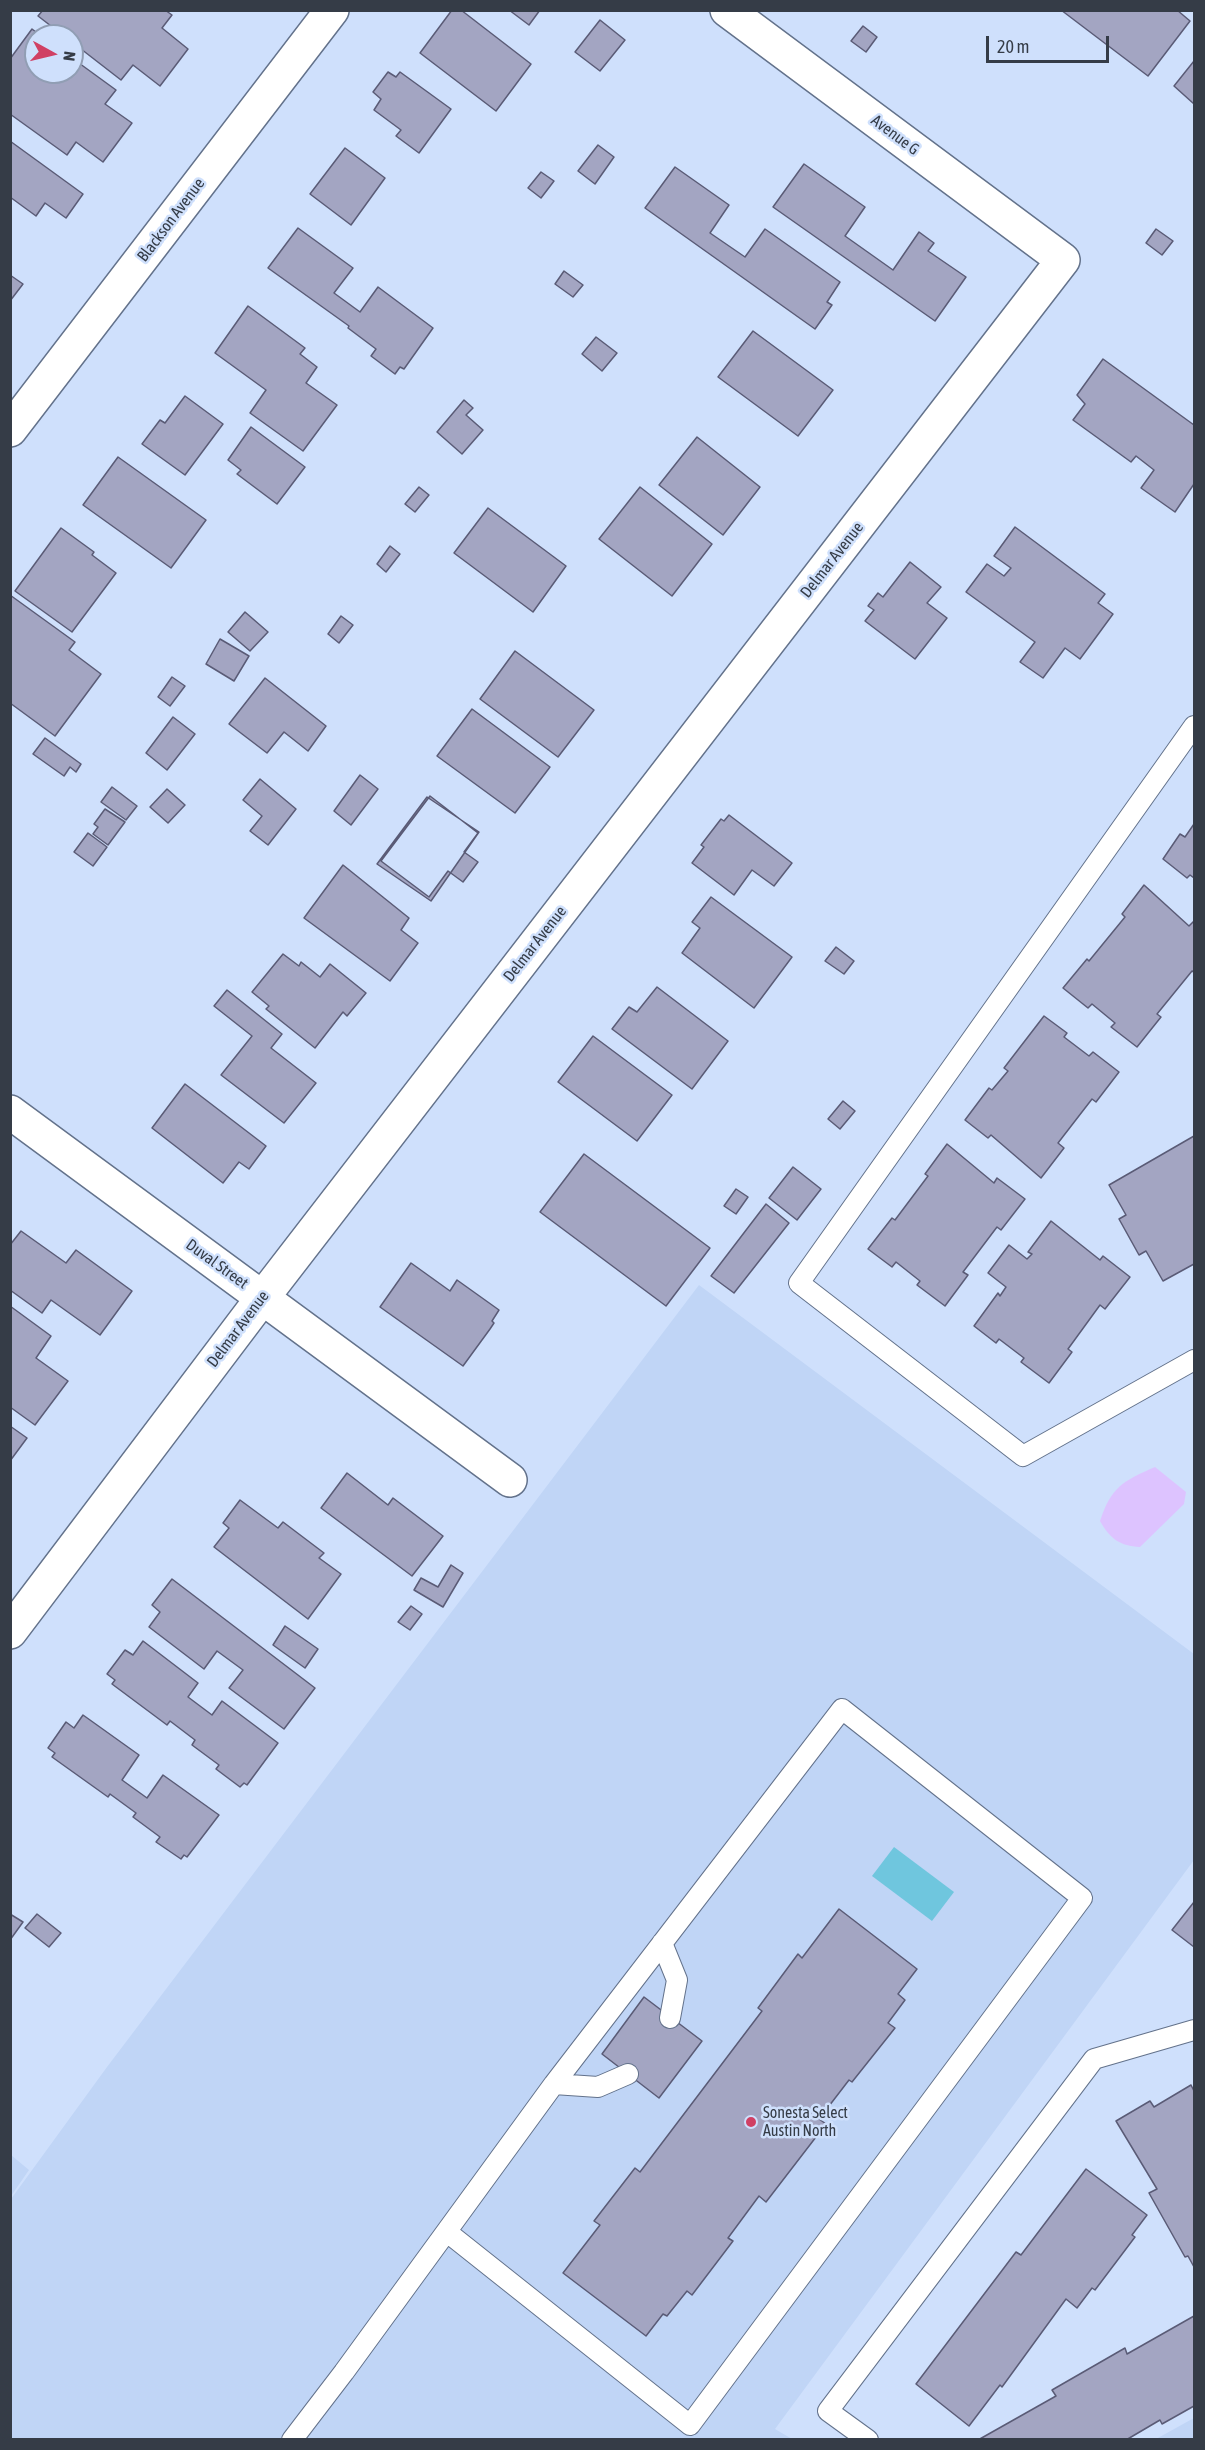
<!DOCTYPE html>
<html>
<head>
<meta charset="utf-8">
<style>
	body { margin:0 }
	#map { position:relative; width:1205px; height:2450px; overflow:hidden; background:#cfe0fc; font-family:"Asap Condensed",sans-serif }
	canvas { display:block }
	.frame { position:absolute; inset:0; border:12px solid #353c47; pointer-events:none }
	.north { position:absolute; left:24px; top:24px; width:60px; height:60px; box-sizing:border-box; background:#cfe0fc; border:2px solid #919eb4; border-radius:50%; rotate:98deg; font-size:16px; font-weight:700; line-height:24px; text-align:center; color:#353c47 }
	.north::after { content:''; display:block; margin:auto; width:21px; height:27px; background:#d04064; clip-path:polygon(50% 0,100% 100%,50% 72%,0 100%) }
	.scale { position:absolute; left:986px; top:36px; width:123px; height:27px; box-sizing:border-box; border:3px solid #353c47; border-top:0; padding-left:8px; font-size:18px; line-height:21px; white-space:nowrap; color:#353c47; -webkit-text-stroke:4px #cfe0fc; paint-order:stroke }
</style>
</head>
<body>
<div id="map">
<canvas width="1205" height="2450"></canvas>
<div class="frame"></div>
<div class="north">N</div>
<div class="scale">20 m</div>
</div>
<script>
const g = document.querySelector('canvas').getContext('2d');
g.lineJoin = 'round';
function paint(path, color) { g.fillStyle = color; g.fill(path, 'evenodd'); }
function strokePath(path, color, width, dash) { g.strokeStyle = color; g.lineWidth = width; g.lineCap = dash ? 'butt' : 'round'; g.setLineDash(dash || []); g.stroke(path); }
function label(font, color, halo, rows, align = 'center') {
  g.font = font + ' "Asap Condensed",sans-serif'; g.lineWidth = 5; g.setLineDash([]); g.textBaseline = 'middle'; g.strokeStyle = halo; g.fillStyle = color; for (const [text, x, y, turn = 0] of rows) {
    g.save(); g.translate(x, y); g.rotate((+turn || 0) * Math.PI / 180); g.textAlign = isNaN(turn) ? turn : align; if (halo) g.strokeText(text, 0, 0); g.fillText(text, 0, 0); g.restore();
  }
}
const built = new Path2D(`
	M 699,1285 L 1194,1654 L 1194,1860 L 775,2429 L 792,2439 L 11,2440 L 11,2199 L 107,2067 Z
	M 11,2155 L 29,2170 L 11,2196 Z
	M 1194,2418 L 1194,2439 L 1156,2439 Z`);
const green = new Path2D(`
	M 1155,1467 L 1186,1492 L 1184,1504 L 1140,1547 C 1120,1546 1110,1539 1100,1521 C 1111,1487 1123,1481 1155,1467 Z`);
const water = new Path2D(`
	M 894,1847 L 954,1892 L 932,1921 L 872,1876 Z`);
const building = new Path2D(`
	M 43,10 L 165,10 L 172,15 L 162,28 L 188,49 L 160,86 L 133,65 L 121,80 L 72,42 L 72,36 L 64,36 L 38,16 Z
	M 452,10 L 461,10 L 531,64 L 496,111 L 420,53 Z
	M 509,10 L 540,10 L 529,25 Z
	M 1061,10 L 1177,10 L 1190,21 L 1148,76 Z
	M 600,20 L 625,40 L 600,71 L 575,52 Z
	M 863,26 L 877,37 L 866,52 L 851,41 Z
	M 32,29 L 41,36 L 36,36 L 36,72 L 72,72 L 72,58 L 116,90 L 105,104 L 132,123 L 103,162 L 76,142 L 67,155 L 10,114 L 10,59 Z
	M 1194,61 L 1194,104 L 1174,86 Z
	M 388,72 L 396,77 L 400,72 L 451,109 L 419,153 L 396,136 L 401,130 L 374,110 L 381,99 L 373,92 Z
	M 10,141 L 83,194 L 66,218 L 45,203 L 36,216 L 10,197 Z
	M 598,145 L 614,157 L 595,184 L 578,171 Z
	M 345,148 L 385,178 L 351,225 L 310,194 Z
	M 804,164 L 865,207 L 845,236 L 893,270 L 919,232 L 934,243 L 928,251 L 966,277 L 935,321 L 773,207 Z
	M 675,167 L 729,205 L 710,233 L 745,257 L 765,229 L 840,282 L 827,302 L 832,305 L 815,329 L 645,208 Z
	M 541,172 L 554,181 L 541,198 L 528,188 Z
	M 298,228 L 353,268 L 334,293 L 360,312 L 378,287 L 433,328 L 404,369 L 400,367 L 395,374 L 371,356 L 376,349 L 348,328 L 349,326 L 268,268 Z
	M 1156,229 L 1173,241 L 1162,255 L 1146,243 Z
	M 564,271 L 583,285 L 573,297 L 555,284 Z
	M 10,275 L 23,284 L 10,301 Z
	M 248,306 L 305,348 L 300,354 L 317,367 L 306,383 L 337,405 L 303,451 L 250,413 L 266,390 L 215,353 Z
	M 753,331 L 833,390 L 798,436 L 718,377 Z
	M 596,337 L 617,353 L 602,371 L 582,354 Z
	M 1103,359 L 1194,425 L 1194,484 L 1175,512 L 1141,488 L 1154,470 L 1136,456 L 1131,462 L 1073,420 L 1085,404 L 1077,395 Z
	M 185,396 L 223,424 L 185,475 L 142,444 L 160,420 L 165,423 Z
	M 464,400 L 473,408 L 466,415 L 483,430 L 462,454 L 437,432 Z
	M 251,427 L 305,467 L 277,504 L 237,474 L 241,470 L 228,460 Z
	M 697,437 L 760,487 L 723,535 L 659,485 Z
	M 118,457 L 206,520 L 171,568 L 83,505 Z
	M 419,487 L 429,495 L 415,512 L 405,504 Z
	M 640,487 L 712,544 L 672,596 L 599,539 Z
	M 488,508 L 566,566 L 533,612 L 454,553 Z
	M 1015,527 L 1105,594 L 1098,603 L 1113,614 L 1080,659 L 1065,648 L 1043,678 L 1020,662 L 1035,642 L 966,592 L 987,564 L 1004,576 L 1011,568 L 994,556 Z
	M 61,528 L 94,552 L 92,555 L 116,573 L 72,632 L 15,591 Z
	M 390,546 L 400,554 L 386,572 L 377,564 Z
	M 910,562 L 941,587 L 927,603 L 947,618 L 915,659 L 865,621 L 874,610 L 868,606 L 878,593 L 883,597 Z
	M 10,595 L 75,642 L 69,650 L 101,674 L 55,736 L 10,703 Z
	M 245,612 L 268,632 L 250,651 L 228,632 Z
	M 341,616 L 353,625 L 339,643 L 328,634 Z
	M 220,639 L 249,656 L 234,681 L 206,664 Z
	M 515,651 L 594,710 L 558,757 L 480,699 Z
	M 172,677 L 185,686 L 170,706 L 158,697 Z
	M 265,678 L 326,726 L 308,751 L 284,732 L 267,753 L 229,724 Z
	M 472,709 L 550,767 L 515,813 L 437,756 Z
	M 173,717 L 195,734 L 167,770 L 146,753 Z
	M 45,738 L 81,764 L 76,772 L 70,767 L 64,776 L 33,754 Z
	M 360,775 L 378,789 L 351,825 L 334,811 Z
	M 260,779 L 296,809 L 268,845 L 250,831 L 262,816 L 243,800 Z
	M 112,787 L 137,806 L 126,820 L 101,802 Z
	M 167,789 L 185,805 L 168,823 L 150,807 Z
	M 430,796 L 478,833 L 464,852 L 478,862 L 463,882 L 448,871 L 429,897 L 381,861 Z
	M 427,797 L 479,832 L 431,901 L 377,864 Z
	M 105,809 L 125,822 L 108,845 L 93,834 L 98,827 L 94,824 Z
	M 729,815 L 792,863 L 774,886 L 752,870 L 734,895 L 692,863 L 704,847 L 701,845 L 721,819 L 724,821 Z
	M 1194,824 L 1194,878 L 1190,875 L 1187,878 L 1163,859 L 1180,834 L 1185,837 Z
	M 88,833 L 107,847 L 93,866 L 74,852 Z
	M 343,865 L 409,918 L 401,930 L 418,943 L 390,981 L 304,918 Z
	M 1144,885 L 1189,926 L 1194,921 L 1194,972 L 1192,971 L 1157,1014 L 1161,1017 L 1137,1047 L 1111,1027 L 1115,1023 L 1092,1004 L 1088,1008 L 1063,988 L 1087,959 L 1089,961 L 1125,917 L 1122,914 Z
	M 711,897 L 792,957 L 754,1008 L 682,953 L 700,928 L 692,922 Z
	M 836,947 L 854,961 L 844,974 L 825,961 Z
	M 283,954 L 299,966 L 301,962 L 320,977 L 330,964 L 366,993 L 347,1016 L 343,1012 L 315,1048 L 266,1009 L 269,1006 L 252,992 Z
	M 657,987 L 728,1041 L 692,1089 L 612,1029 L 629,1007 L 637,1012 Z
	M 227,990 L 282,1034 L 271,1048 L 316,1083 L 284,1123 L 221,1075 L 252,1036 L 214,1006 Z
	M 1044,1016 L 1067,1033 L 1064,1037 L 1089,1056 L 1093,1052 L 1119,1072 L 1096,1102 L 1092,1099 L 1058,1143 L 1064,1148 L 1041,1178 L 991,1135 L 988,1138 L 965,1120 L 989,1088 L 992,1090 L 1008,1071 L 1004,1068 Z
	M 593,1036 L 672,1095 L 637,1141 L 558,1082 Z
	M 185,1084 L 266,1146 L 249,1169 L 239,1162 L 223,1183 L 152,1128 Z
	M 843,1101 L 855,1111 L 840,1129 L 828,1119 Z
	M 1194,1136 L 1194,1264 L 1163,1281 L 1146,1251 L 1139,1255 L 1119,1219 L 1126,1215 L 1109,1185 Z
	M 947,1144 L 994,1183 L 997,1178 L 1025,1199 L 1001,1230 L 997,1227 L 963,1272 L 968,1275 L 945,1306 L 917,1285 L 920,1281 L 896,1262 L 892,1267 L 868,1249 L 892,1218 L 895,1220 L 928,1176 L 925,1174 Z
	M 584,1154 L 710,1248 L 666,1306 L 540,1212 Z
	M 793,1167 L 821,1189 L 797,1220 L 769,1198 Z
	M 736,1189 L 748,1197 L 736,1214 L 724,1206 Z
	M 766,1204 L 789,1223 L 734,1293 L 711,1276 Z
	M 1051,1221 L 1100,1260 L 1103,1256 L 1130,1277 L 1105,1309 L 1100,1305 L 1068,1349 L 1072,1352 L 1049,1383 L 1021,1362 L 1024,1358 L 999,1339 L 996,1343 L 974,1326 L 998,1293 L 1000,1296 L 1006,1287 L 988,1273 L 1009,1245 L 1027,1259 L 1032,1254 L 1028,1252 Z
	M 21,1231 L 66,1263 L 76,1250 L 132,1291 L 100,1335 L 51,1300 L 42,1313 L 10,1290 L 10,1245 Z
	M 411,1263 L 450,1291 L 457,1280 L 499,1310 L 492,1321 L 494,1323 L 490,1329 L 463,1366 L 380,1307 Z
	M 10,1306 L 51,1336 L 36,1358 L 68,1381 L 35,1425 L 10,1407 Z
	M 10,1426 L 27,1438 L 10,1461 Z
	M 347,1473 L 388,1505 L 393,1498 L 443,1536 L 412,1576 L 321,1508 Z
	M 240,1500 L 278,1528 L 283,1522 L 324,1553 L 319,1558 L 341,1574 L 308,1619 L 214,1547 L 229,1528 L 223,1523 Z
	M 451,1565 L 463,1573 L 443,1607 L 414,1590 L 421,1578 L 438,1587 Z
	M 172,1579 L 315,1688 L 284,1729 L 229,1688 L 243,1670 L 217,1651 L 204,1669 L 149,1627 L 160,1612 L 152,1605 Z
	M 411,1606 L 422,1614 L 410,1630 L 398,1622 Z
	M 285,1626 L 318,1649 L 305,1668 L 273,1645 Z
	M 143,1641 L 198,1683 L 188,1697 L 212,1715 L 222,1701 L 278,1743 L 247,1785 L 244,1783 L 240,1787 L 216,1769 L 219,1765 L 192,1745 L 195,1740 L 170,1721 L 167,1725 L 112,1684 L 115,1680 L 107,1674 L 125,1650 L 133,1655 Z
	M 83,1715 L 139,1755 L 122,1780 L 147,1798 L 163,1775 L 219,1815 L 187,1857 L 184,1855 L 181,1859 L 156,1842 L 160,1837 L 133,1817 L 136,1813 L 110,1794 L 108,1797 L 52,1757 L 55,1753 L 48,1748 L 66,1722 L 74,1728 Z
	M 1194,1902 L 1194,1947 L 1172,1930 Z
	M 839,1909 L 917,1969 L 898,1994 L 905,2000 L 888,2023 L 895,2028 L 852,2082 L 849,2080 L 819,2119 L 826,2124 L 766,2202 L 759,2196 L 728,2238 L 733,2241 L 692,2295 L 687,2291 L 667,2316 L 663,2314 L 646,2336 L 563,2273 L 600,2225 L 594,2221 L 635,2168 L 640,2172 L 762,2011 L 758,2008 L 798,1954 L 802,1958 Z
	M 10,1914 L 23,1922 L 10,1940 Z
	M 37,1914 L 61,1933 L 49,1947 L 25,1928 Z
	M 644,1997 L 702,2041 L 659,2098 L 602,2054 Z
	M 1191,2085 L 1194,2091 L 1194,2267 L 1188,2256 L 1185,2257 L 1149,2193 L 1157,2189 L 1116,2121 L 1150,2101 L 1154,2107 Z
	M 1086,2169 L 1147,2215 L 1132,2235 L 1135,2237 L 1095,2290 L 1092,2288 L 1077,2308 L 1066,2299 L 1002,2387 L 1000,2385 L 969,2426 L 916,2384 L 1016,2252 L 1021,2255 Z
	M 1194,2316 L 1194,2406 L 1162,2424 L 1160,2420 L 1126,2440 L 978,2440 L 1056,2396 L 1052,2390 L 1125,2348 L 1127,2354 Z`);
const service = new Path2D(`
	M 1194,726 L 799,1283 L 1023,1456 L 1194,1360
	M 662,1943 L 677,1980 L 670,2018
	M 554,2084 L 598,2087 L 628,2074
	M 292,2440 L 344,2372 L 554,2084 L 842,1709 L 1082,1898 L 690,2425 L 447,2232
	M 868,2440 L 828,2411 L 1094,2059 L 1194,2030`);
const minor = new Path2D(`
	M 10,430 L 332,10
	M 10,1112 L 510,1480
	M 10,1632 L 263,1297 L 1063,260 L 727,10`);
const markers = [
	[751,2122,6,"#d04064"]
];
const streetNames = [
	["Avenue G",895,135,37],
	["Blackson Avenue",171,220,-53],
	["Delmar Avenue",832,560,-52],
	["Delmar Avenue",535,944,-52],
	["Duval Street",217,1264,36],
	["Delmar Avenue",238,1329,-53]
];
const poiNames = [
	["Sonesta Select",763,2113],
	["Austin North",763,2131]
];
paint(built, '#c0d5f6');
paint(green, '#ddc3ff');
paint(water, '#6fc6de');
paint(building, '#a3a5c2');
strokePath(building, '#5a5b76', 1.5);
strokePath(service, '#63728b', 22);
strokePath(minor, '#63728b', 36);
strokePath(service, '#fff', 20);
strokePath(minor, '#fff', 33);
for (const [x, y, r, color] of markers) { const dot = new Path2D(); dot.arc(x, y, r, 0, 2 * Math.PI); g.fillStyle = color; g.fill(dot); strokePath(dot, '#cfe0fc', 2); }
label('16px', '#353c47', '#cfe0fc', streetNames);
label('16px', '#353c47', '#cfe0fc', poiNames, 'left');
</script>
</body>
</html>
